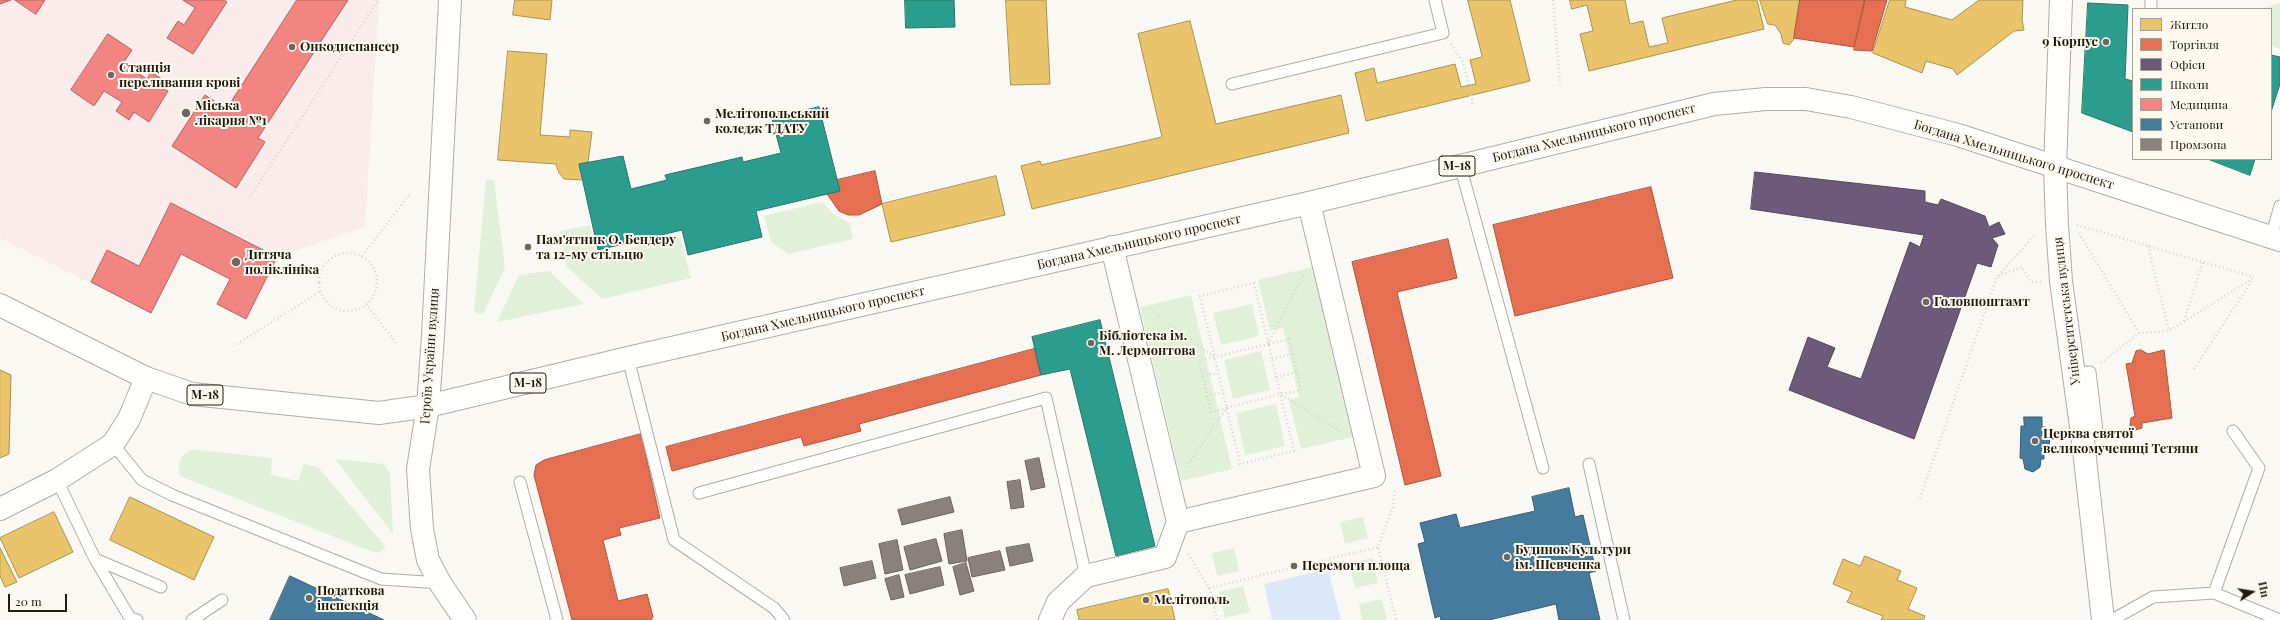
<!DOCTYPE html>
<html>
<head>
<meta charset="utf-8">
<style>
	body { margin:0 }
	#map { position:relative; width:2280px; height:620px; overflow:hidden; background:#faf8f2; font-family:"Playfair Display",serif }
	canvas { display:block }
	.legend { position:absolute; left:2132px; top:8px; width:140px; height:152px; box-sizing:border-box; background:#fef9ee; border:1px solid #a5a096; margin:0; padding:5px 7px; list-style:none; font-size:12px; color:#1f1b11 }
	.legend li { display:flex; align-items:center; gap:8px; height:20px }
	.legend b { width:20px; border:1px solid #a5a096 }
	.north { position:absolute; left:2232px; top:572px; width:40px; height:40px; -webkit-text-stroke:3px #fef9ee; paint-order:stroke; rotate:78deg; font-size:11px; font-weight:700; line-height:16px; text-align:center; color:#1f1b11 }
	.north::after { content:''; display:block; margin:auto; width:14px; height:18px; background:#1f1b11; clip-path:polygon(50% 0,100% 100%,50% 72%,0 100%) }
	.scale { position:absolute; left:8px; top:594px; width:59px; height:18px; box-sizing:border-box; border:2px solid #1f1b11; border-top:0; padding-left:5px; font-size:12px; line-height:14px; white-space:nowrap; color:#1f1b11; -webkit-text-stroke:3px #fef9ee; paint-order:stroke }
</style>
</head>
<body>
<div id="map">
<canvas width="2280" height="620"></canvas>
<ul class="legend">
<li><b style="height:11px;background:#e9c46a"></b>Житло</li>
<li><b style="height:11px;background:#e76f51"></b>Торгівля</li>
<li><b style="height:11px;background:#6d597a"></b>Офіси</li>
<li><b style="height:11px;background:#2a9d8f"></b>Школи</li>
<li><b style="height:11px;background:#f28482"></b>Медицина</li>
<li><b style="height:11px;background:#457b9d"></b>Установи</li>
<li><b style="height:11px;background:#8a817c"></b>Промзона</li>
</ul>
<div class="north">Пн</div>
<div class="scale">20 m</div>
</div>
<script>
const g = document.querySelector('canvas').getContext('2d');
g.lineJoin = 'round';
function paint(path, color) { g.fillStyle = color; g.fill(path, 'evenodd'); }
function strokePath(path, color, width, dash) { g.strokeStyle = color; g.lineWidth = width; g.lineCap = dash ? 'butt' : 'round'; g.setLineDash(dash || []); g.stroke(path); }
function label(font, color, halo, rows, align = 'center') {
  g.font = font + ' "Playfair Display",serif'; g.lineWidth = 4; g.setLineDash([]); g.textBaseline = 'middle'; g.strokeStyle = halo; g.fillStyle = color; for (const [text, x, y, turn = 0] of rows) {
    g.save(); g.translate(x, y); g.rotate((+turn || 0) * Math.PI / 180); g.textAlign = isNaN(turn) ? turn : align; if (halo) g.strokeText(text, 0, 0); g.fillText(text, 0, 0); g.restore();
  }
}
const medical = new Path2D(`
	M 0,0 L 379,0 L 365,227 L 277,257 L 246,319 L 217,304 L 230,279 L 181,254 L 151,313 L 0,238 Z`);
const green = new Path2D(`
	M 2280,3 L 2280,49 L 2271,46 L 2271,9 L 2260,9 Z
	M 486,179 L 494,180 L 505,268 L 483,314 L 474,312 Z
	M 822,202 L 833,214 L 850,223 L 853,239 L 788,254 L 771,242 L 764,216 Z
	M 590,225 L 597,256 L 680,237 L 691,278 L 602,299 L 566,266 L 560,231 Z
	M 1313,267 L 1353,437 L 1301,449 L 1289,400 L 1299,397 L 1283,328 L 1270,331 L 1258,280 Z
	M 549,271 L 584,304 L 497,322 L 519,275 Z
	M 1191,295 L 1232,469 L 1181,481 L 1140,307 Z
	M 1252,304 L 1259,336 L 1221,345 L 1213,313 Z
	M 1261,351 L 1270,390 L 1233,399 L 1224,360 Z
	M 1276,404 L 1285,446 L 1245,455 L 1236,413 Z
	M 191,449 L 272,458 L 271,475 L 298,481 L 304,464 L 318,467 L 386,547 L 379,553 L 370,551 L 180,476 C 177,463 180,456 191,449 Z
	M 335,459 L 384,464 L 390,474 L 393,534 Z
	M 1363,517 L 1368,538 L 1345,544 L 1340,522 Z
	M 1234,548 L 1239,571 L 1217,576 L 1212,553 Z
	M 1373,558 L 1378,583 L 1355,588 L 1349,563 Z
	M 1243,586 L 1250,612 L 1225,618 L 1219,592 Z
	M 1382,599 L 1387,620 L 1362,620 L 1359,604 Z`);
const water = new Path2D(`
	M 1328,569 L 1341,620 L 1272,620 L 1264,584 Z`);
const homes = new Path2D(`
	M 515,0 L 552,0 L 550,20 L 513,15 Z
	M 1006,0 L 1046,0 L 1050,84 L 1011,85 Z
	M 1468,0 L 1510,0 L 1530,81 L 1366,121 L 1355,73 L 1374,68 L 1377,83 L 1455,64 L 1461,87 L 1476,84 L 1470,60 L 1482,57 Z
	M 1570,0 L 1625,0 L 1630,24 L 1643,21 L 1649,47 L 1668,43 L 1662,18 L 1737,0 L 1757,0 L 1764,29 L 1589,71 L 1580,34 L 1593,31 L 1587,5 L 1572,9 Z
	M 1760,0 L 1800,0 L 1794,39 L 1789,45 L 1783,43 L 1781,34 L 1775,25 L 1768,24 Z
	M 1890,0 L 1906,0 L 1905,7 L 1952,20 L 1979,0 L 2023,0 L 2022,20 L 2024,30 L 2014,31 L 1957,75 L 1953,69 L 1926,61 L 1922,73 L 1873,53 Z
	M 1190,21 L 1216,124 L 1341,95 L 1349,133 L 1032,209 L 1021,166 L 1040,161 L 1041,165 L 1162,137 L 1138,34 Z
	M 508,51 L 547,54 L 540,135 L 570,137 L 570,130 L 592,132 L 588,162 L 579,164 L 583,180 L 564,179 L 559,173 L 556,164 L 498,160 Z
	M 996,176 L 1005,215 L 891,242 L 882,204 Z
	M 0,370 L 11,375 L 9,454 L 0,458 Z
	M 130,497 L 214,537 L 194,580 L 110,540 Z
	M 54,512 L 73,552 L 19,578 L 0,538 Z
	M 0,548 L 17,582 L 5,587 L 0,576 Z
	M 1865,556 L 1901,571 L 1897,580 L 1917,588 L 1908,609 L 1925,616 L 1923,620 L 1881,620 L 1883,616 L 1847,602 L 1852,592 L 1833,584 L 1843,559 L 1860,566 Z
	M 1168,589 L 1175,620 L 1079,620 L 1077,610 Z`);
const shops = new Path2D(`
	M 1800,0 L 1865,0 L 1854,47 L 1794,38 Z
	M 1865,0 L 1887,0 L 1872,51 L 1854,50 Z
	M 875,171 L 882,204 L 859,215 L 848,215 L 839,211 L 827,194 L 840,191 L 837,180 Z
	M 1651,187 L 1673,278 L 1515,316 L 1493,225 Z
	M 1448,239 L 1457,278 L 1397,292 L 1441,476 L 1405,485 L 1352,262 Z
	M 1034,349 L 1041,375 L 859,424 L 861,431 L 804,446 L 801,437 L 672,471 L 666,447 Z
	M 2141,350 L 2148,354 L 2164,350 L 2172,418 L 2142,423 L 2142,428 L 2135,430 L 2130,425 L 2131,418 L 2135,416 L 2126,364 L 2132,363 L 2136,351 Z
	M 641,434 L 660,518 L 619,528 L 621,535 L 603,540 L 618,601 L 647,594 L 653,617 L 651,620 L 572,620 L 534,475 L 536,465 L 544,460 Z`);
const offices = new Path2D(`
	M 1755,172 L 1925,191 L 1925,202 L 1938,205 L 1941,199 L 1985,216 L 1989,227 L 1999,222 L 2005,234 L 1992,238 L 1998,245 L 1991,267 L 1977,263 L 1914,439 L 1789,390 L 1808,337 L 1835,348 L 1827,367 L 1861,379 L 1910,242 L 1920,247 L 1924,235 L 1751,209 Z`);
const schools = new Path2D(`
	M 905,0 L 954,0 L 955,27 L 906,28 Z
	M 2088,3 L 2128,5 L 2125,79 L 2133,81 L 2133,132 L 2082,113 Z
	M 2271,55 L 2280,57 L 2280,84 L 2271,112 Z
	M 819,107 L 840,191 L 756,211 L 762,237 L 688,255 L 682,230 L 598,250 L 579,164 L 623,156 L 631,189 L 667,180 L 665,175 L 742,157 L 743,162 L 781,153 L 772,119 Z
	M 2208,159 L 2255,159 L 2250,175 Z
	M 1100,320 L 1155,546 L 1116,556 L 1070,369 L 1041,375 L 1032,337 Z`);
const health = new Path2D(`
	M 0,0 L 11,0 L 0,4 Z
	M 15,0 L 45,0 L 36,14 Z
	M 183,0 L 224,0 L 227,2 L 193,54 L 167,38 L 178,21 L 184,25 L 195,8 Z
	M 297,0 L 348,0 L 258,138 L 265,142 L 236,188 L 172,146 L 205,95 L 226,109 Z
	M 108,34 L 132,50 L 123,63 L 147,79 L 151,72 L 168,83 L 163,89 L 168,91 L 149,122 L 134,112 L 129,120 L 116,111 L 122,102 L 104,91 L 94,106 L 71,90 Z
	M 171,203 L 277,257 L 246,319 L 217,304 L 230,279 L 181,254 L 151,313 L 91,282 L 107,250 L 139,266 Z`);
const public = new Path2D(`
	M 2024,417 L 2042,417 L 2042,427 L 2045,427 L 2045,435 L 2050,435 L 2049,448 L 2044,448 L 2044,459 L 2041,459 L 2040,467 L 2033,472 L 2025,469 L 2023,459 L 2020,458 L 2021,426 L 2024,426 Z
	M 1569,488 L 1575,517 L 1583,515 L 1596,571 L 1589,573 L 1600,620 L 1559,620 L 1556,604 L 1489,620 L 1441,620 L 1440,616 L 1435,618 L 1418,544 L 1425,542 L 1420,523 L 1456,514 L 1460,528 L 1535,511 L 1532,497 Z
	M 290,576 L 384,620 L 270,620 Z`);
const industry = new Path2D(`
	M 1039,458 L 1045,487 L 1031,490 L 1025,461 Z
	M 1020,480 L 1024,507 L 1011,509 L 1007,482 Z
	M 950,497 L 954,512 L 902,525 L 898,510 Z
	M 962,530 L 967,561 L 949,564 L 944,534 Z
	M 936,539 L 942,561 L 910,570 L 904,547 Z
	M 897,540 L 903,570 L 885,574 L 879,544 Z
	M 1029,544 L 1033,561 L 1010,566 L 1006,548 Z
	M 1000,551 L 1005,570 L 972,577 L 968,558 Z
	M 872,561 L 876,578 L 844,586 L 840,568 Z
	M 966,563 L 974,591 L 960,595 L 953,567 Z
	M 940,567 L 944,585 L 910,594 L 905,575 Z
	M 899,575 L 904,597 L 891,600 L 885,579 Z`);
const path = new Path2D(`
	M 1553,0 L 1560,84
	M 1451,44 L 1463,62 L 1469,85
	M 1471,95 L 1473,106
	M 250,197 L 378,0
	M 2077,225 L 2254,277
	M 2079,233 L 2139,333
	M 2148,246 L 2169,331
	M319 282a29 29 0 1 1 58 0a29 29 0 1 1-58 0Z
	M 362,256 L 410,194
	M 1998,276 L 2022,267 L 2031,282 L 2041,282
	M 1254,283 L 1294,451 L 1240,464 L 1200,296 Z
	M 366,304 L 397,344
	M 1149,309 L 1214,357 L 1268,344 L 1304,274
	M 2184,321 L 2203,262
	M 237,344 L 321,291
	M 1269,344 L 1289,339 L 1301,390 L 1281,394
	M 1214,357 L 1199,360 L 1211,412 L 1227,408
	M 1272,359 L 1292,354
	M 2101,363 L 2139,333 L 2169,331 L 2255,277
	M 2194,369 L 2253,279
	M 1202,376 L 1218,373
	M 1276,377 L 1297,372
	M 1207,396 L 1223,392
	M 1186,467 L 1227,408 L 1280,394 L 1342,432
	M 1395,491 L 1393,507 L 1378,547 L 1396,620
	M 1920,498 L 1997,277 L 2036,234
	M 1188,554 L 1209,588 L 1217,620
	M 1209,588 L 1378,547`);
const lane = new Path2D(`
	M 2151,9 L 2151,0
	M 1232,84 L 1443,33 L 1435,0
	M 1460,165 L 1543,468
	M 2271,237 L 2280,206
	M 628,358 L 674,540 L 774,608 L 784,620
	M 2074,373 L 2090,372 L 2097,431 L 2083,441
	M 113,444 L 142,480 L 172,495 L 381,579 L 440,583
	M 1589,464 L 1624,620
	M 57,480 L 95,559 L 130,618 L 137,620
	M 520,482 L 557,620
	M 699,493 L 1046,398 L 1086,576
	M 95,559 L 161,587
	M 2214,593 L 2259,468 L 2233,431
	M 192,620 L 222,600
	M 2112,620 L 2153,597 L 2214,593 L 2280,620`);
const street = new Path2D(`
	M 2061,0 L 2055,168 L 2057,225 L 2061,281 L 2083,441 L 2103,620
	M 1112,247 L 1178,522 L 1374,476 L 1309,203
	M 0,509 L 57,480 L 113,444 L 129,419 L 146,378
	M 1050,620 L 1058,602 L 1086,576 L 1165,557 L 1178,522`);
const secondary = new Path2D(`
	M 450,0 L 433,336 L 428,406 L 418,469 L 422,529 L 428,560 L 440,583 L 465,620`);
const highway = new Path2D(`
	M 0,305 L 146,378 L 192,394 L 379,413 L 428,406 L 628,358 L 1309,203 L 1714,104 L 1766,99 L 1806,99 L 1851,107 L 1958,135 L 2280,240`);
const markers = [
	[2106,42,4,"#6c6860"],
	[292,47,4,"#6c6860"],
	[111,75,4,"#6c6860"],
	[186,113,5,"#6c6860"],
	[707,121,4,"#6c6860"],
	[528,247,4,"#6c6860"],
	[236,262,5,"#6c6860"],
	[1926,302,4,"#6c6860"],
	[1091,343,4,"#6c6860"],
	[2035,441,4,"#6c6860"],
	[1507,557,4,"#6c6860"],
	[1294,566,4,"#6c6860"],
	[309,598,4,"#6c6860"],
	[1146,600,4,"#6c6860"]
];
const shields = [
	[1457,166,36],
	[528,383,36],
	[205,395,36]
];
const shieldNames = [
	["М-18",1457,166],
	["М-18",528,383],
	["М-18",205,395]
];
const poiNames = [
	["9 Корпус",2098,42,"right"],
	["Онкодиспансер",300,47],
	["Станція",119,68],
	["переливання крові",119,83],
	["Міська",195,106],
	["лікарня №1",195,121],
	["Мелітопольський",715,114],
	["коледж ТДАТУ",715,129],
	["Пам'ятник О. Бендеру",536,240],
	["та 12-му стільцю",536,255],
	["Дитяча",245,255],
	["поліклініка",245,270],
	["Головпоштамт",1934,302],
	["Бібліотека ім.",1099,336],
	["М. Лермонтова",1099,351],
	["Церква святої",2043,434],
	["великомучениці Тетяни",2043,449],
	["Будинок Культури",1515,550],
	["ім. Шевченка",1515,565],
	["Перемоги площа",1302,566],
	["Податкова",317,591],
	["інспекція",317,606],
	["Мелітополь",1154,600]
];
const streetNames = [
	["Богдана Хмельницького проспект",1594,133,-14],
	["Богдана Хмельницького проспект",2014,155,17],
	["Богдана Хмельницького проспект",1139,242,-13],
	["Університетська вулиця",2067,311,-97],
	["Богдана Хмельницького проспект",823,314,-13],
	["Героїв України вулиця",430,356,-86]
];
paint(medical, '#f9ecea');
paint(green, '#e1f1d9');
paint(water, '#dae8f9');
paint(homes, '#e9c46a');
strokePath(homes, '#ac914f', 1);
paint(shops, '#e76f51');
strokePath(shops, '#ab563e', 1);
paint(offices, '#6d597a');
strokePath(offices, '#56465a', 1);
paint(schools, '#2a9d8f');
strokePath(schools, '#277669', 1);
paint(health, '#f28482');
strokePath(health, '#b36460', 1);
paint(public, '#457b9d');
strokePath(public, '#3a5e73', 1);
paint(industry, '#8a817c');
strokePath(industry, '#6a625c', 1);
strokePath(lane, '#b0ada6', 13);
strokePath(street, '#b0ada6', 24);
strokePath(secondary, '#b0ada6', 24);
strokePath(highway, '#b0ada6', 24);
strokePath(path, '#d5d3d2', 2.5, [1, 3]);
strokePath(lane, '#fefefd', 11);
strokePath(street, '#fefefd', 22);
strokePath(secondary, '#fefefd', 22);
strokePath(highway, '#fefefd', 22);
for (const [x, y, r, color] of markers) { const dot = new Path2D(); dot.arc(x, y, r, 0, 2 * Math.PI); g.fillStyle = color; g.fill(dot); strokePath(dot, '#fef9ee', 1.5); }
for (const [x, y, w] of shields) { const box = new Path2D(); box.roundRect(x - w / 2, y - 10, w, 20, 3); g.fillStyle = '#fef9ee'; g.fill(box); strokePath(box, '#1f1b11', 1); }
label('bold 12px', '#1f1b11', null, shieldNames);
label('bold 13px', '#1f1b11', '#fef9ee', poiNames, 'left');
label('13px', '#1f1b11', '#fef9ee', streetNames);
</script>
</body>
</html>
